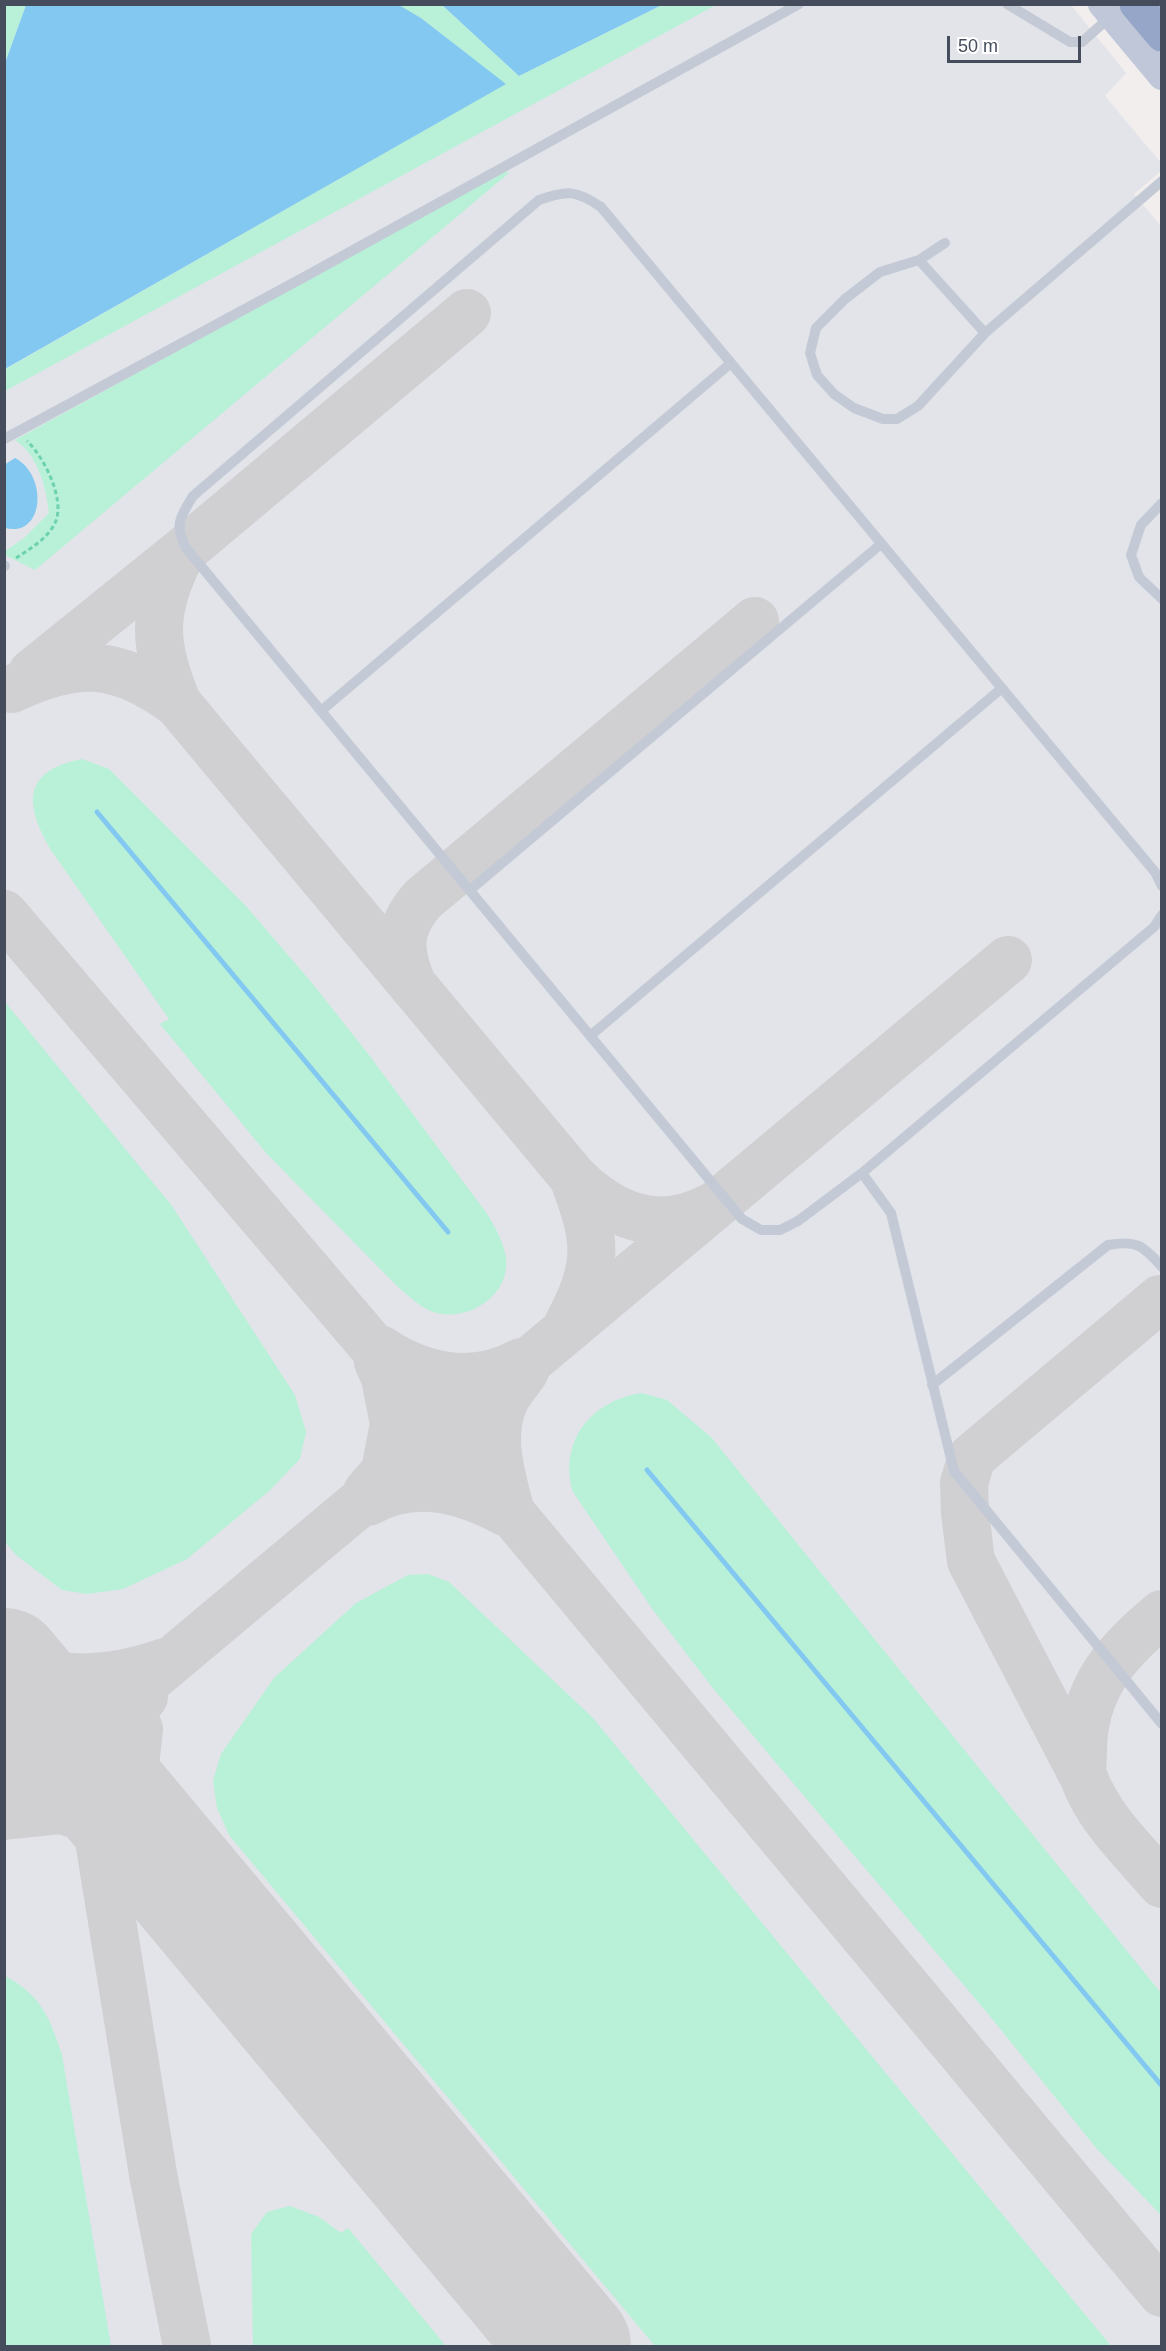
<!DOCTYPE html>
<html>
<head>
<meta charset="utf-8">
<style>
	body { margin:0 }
	#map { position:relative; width:1166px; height:2351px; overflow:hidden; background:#f1eeed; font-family:Helvetica,sans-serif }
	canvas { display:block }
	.frame { position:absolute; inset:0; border:6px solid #454d5c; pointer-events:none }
	.scale { position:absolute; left:947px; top:36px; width:134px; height:27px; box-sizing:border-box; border:3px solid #454d5c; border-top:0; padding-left:8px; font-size:18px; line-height:21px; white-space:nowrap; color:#454d5c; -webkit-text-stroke:4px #fff; paint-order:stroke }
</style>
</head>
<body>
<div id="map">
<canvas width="1166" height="2351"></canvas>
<div class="frame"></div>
<div class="scale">50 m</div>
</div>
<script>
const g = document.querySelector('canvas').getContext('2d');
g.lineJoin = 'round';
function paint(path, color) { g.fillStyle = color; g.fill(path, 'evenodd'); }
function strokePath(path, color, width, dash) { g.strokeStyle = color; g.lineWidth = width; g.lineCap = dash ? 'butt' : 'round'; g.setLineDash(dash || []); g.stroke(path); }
const airport = new Path2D(`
	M 704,5 L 1071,5 L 1126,73 L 1105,96 L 1162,164 L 1161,171 L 1134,194 L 1159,224 L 1162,223 L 1161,2346 L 5,2346 L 4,390 Z`);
const green = new Path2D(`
	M 5,4 L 26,5 L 5,63 L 4,5 Z
	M 397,5 L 442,5 L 519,76 L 662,5 L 716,5 L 5,391 L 4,370 L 505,84 L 421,18 Z
	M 505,171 L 509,173 L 35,570 L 5,555 L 4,552 L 24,538 L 49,513 C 46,487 38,455 15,440 Z
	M 82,759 L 109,769 L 245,905 L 312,983 L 369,1055 L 485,1211 C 494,1224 503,1241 506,1257 C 511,1296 467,1323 433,1312 C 420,1307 410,1297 399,1288 L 267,1154 L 160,1024 L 169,1019 L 53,853 C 25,807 20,771 82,759 Z
	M 5,1002 L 172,1206 L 295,1395 L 306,1432 L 300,1459 L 269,1491 L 187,1559 L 123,1589 L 87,1594 L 62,1590 L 16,1555 L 5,1542 Z
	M 642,1393 L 667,1400 L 711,1437 L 1161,1993 L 1161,2215 L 1097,2149 L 989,2015 L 712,1687 L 653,1610 L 573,1492 C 558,1441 592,1400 642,1393 Z
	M 428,1574 L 449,1582 L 593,1718 L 1111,2346 L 655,2346 L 229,1835 L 217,1808 L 213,1781 L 221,1754 L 274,1678 L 356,1603 L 408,1575 Z
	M 5,1976 C 41,1995 50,2018 62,2055 L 111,2346 L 5,2346 Z
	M 290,2206 L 319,2217 L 341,2233 L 348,2228 L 446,2346 L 253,2346 L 251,2234 L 267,2212 Z`);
const water = new Path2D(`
	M 397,4 L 421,18 L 506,84 L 5,369 L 5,63 L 26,5 Z
	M 442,5 L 662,5 L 519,76 Z
	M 15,458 C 48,475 45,538 5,528 L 4,465 Z`);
const stream = new Path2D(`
	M 97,812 L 448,1232
	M 647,1470 L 1162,2086`);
const taxiway = new Path2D(`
	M 32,673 L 182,552 L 467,313
	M 12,689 C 78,657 119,660 178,704 L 573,1177 C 611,1215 657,1235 709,1208
	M 178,704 C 153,645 151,611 182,552
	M 4,914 L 368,1341 L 1162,2293
	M 413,986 C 398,951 397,928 423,899 L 755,621
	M 567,1326 C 600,1264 597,1241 573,1177
	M 380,1349 C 423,1378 474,1388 521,1362
	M 367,1492 L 385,1471 L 394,1424 L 385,1378 L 378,1362
	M 368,1502 C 415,1476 462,1489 507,1513
	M 510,1509 C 501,1474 488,1433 506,1398 C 511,1389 519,1380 525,1371
	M 1162,1614 C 1116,1652 1083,1689 1083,1751 C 1083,1759 1081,1770 1084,1778 C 1099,1819 1134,1851 1162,1884
	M 4,1656 C 52,1687 114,1680 165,1662
	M 144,1697 C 111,1738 96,1795 100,1847 L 153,2174 L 187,2346
	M 4,1707 L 4,1755
	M 1083,1776 L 971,1561 L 965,1513 L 964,1483 L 972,1457 L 1160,1299
	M 4,1801 L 1008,960
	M 4,1816 L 61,1810 L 144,1835 L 134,1775 L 139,1729`);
const runway = new Path2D(`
	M 4,1668 L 571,2346`);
const path = new Path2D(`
	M 16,558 C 30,549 47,539 55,523 C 66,500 44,457 27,441`);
const service = new Path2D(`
	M 1007,4 L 1070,42 L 1082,42 L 1111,16
	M 945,243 L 919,260 L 880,272 L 845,299 L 816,328 L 810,353 L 817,375 L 834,394 L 854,408 L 883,419 L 897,419 L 918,406 L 985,333 L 1162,181
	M 919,260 L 985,333
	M 4,439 L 308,275 L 799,4
	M 1162,503 L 1141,525 L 1131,555 L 1139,577 L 1162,599
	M 4,565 L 5,566
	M 321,711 L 731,363
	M 1162,886 L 1155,872 L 601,207 C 576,190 567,190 539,200 L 193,496 C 180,517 174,525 186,548 L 742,1219 L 761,1230 L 780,1230 L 798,1221 L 862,1173 L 1154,927 L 1162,915
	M 470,890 L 881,544
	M 590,1036 L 1002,688
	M 862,1173 L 891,1213 L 954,1471 L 1162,1724
	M 932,1385 L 1108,1245 C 1136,1240 1143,1245 1162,1267`);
const secondary = new Path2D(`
	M 1102,4 L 1162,76`);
const trunk = new Path2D(`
	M 1136,4 L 1162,35`);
paint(airport, '#e2e4e9');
paint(green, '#b8f1d8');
paint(water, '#83c8f1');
strokePath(stream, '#83c8f1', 5);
strokePath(taxiway, '#d0d0d3', 48);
strokePath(runway, '#d0d0d3', 120);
strokePath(path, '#6ed2b1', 3, [4.5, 3]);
strokePath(service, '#c3cad6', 10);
strokePath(secondary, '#bfc7d8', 28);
strokePath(trunk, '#96a6c8', 33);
</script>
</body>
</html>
